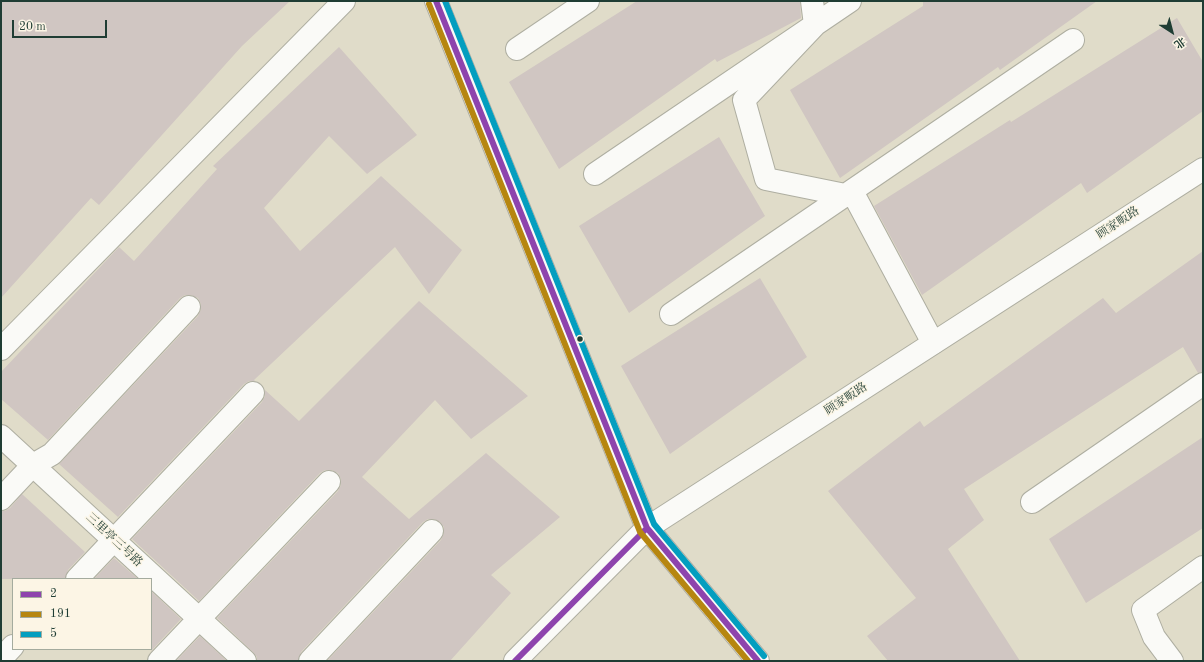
<!DOCTYPE html>
<html>
<head>
<meta charset="utf-8">
<style>
	body { margin:0 }
	#map { position:relative; width:1204px; height:662px; overflow:hidden; background:#e0dcc9; font-family:"Old Standard TT","Noto Serif SC",serif }
	canvas { display:block }
	.frame { position:absolute; inset:0; border:2px solid #1f3d34; pointer-events:none }
	.legend { position:absolute; left:12px; top:578px; width:140px; height:72px; box-sizing:border-box; background:#fcf5e5; border:1px solid #a4ab9e; margin:0; padding:5px 7px; list-style:none; font-size:12px; color:#1f3d34 }
	.legend li { display:flex; align-items:center; gap:8px; height:20px }
	.legend b { width:20px; border:1px solid #a4ab9e }
	.north { position:absolute; left:1152px; top:12px; width:40px; height:40px; -webkit-text-stroke:3px #fcf5e5; paint-order:stroke; rotate:144deg; font-size:11px; font-weight:700; line-height:16px; text-align:center; color:#1f3d34 }
	.north::after { content:''; display:block; margin:auto; width:14px; height:18px; background:#1f3d34; clip-path:polygon(50% 0,100% 100%,50% 72%,0 100%) }
	.scale { position:absolute; left:12px; top:20px; width:95px; height:18px; box-sizing:border-box; border:2px solid #1f3d34; border-top:0; padding-left:5px; font-size:12px; line-height:14px; white-space:nowrap; color:#1f3d34; -webkit-text-stroke:3px #fcf5e5; paint-order:stroke }
</style>
</head>
<body>
<div id="map">
<canvas width="1204" height="662"></canvas>
<div class="frame"></div>
<ul class="legend">
<li><b style="height:5px;background:#8e44ad"></b>2</li>
<li><b style="height:5px;background:#b68610"></b>191</li>
<li><b style="height:5px;background:#039ebf"></b>5</li>
</ul>
<div class="north">北</div>
<div class="scale">20 m</div>
</div>
<script>
const g = document.querySelector('canvas').getContext('2d');
g.lineJoin = 'round';
function paint(path, color) { g.fillStyle = color; g.fill(path, 'evenodd'); }
function strokePath(path, color, width, dash) { g.strokeStyle = color; g.lineWidth = width; g.lineCap = dash ? 'butt' : 'round'; g.setLineDash(dash || []); g.stroke(path); }
function label(font, color, halo, rows, align = 'center') {
  g.font = font + ' "Old Standard TT","Noto Serif SC",serif'; g.lineWidth = 3; g.setLineDash([]); g.textBaseline = 'middle'; g.strokeStyle = halo; g.fillStyle = color; for (const [text, x, y, turn = 0] of rows) {
    g.save(); g.translate(x, y); g.rotate((+turn || 0) * Math.PI / 180); g.textAlign = isNaN(turn) ? turn : align; if (halo) g.strokeText(text, 0, 0); g.fillText(text, 0, 0); g.restore();
  }
}
const building = new Path2D(`
	M 1,1 L 290,1 L 242,46 L 99,205 L 91,198 L 1,298 Z
	M 637,1 L 800,1 L 801,18 L 717,62 L 715,59 L 559,169 L 509,82 Z
	M 923,1 L 1097,1 L 1000,70 L 998,67 L 840,178 L 790,90 L 923,6 Z
	M 1177,18 L 1203,62 L 1203,111 L 1087,193 L 1081,183 L 922,295 L 874,206 L 1010,120 L 1011,122 Z
	M 339,47 L 417,135 L 367,174 L 329,136 L 264,208 L 300,251 L 381,176 L 462,250 L 429,294 L 395,247 L 254,380 L 255,381 L 249,381 L 244,384 L 118,517 L 59,464 L 198,316 L 201,309 L 201,304 L 198,298 L 191,295 L 185,295 L 180,298 L 48,440 L 1,399 L 1,372 L 119,247 L 134,261 L 217,169 L 213,166 Z
	M 719,137 L 765,216 L 629,313 L 579,226 Z
	M 1203,251 L 1203,372 L 1198,373 L 1183,347 L 964,489 L 984,520 L 948,549 L 1020,661 L 888,661 L 867,636 L 916,598 L 828,491 L 920,421 L 924,427 L 1103,298 L 1116,313 Z
	M 760,278 L 807,357 L 670,454 L 621,366 Z
	M 419,301 L 528,396 L 471,439 L 435,400 L 362,477 L 409,519 L 486,453 L 560,517 L 491,575 L 511,593 L 450,661 L 327,661 L 441,540 L 444,533 L 444,527 L 440,522 L 434,519 L 428,519 L 423,522 L 301,652 L 298,661 L 257,661 L 257,657 L 253,652 L 217,618 L 338,491 L 341,485 L 341,479 L 338,473 L 332,470 L 325,470 L 320,473 L 199,601 L 132,539 L 262,402 L 265,396 L 265,390 L 299,421 Z
	M 1203,437 L 1203,528 L 1086,603 L 1049,539 Z
	M 22,494 L 85,552 L 68,570 L 65,579 L 1,579 L 1,511 L 5,511 L 10,508 Z
	M 114,558 L 138,579 L 94,579 Z
	M 151,591 L 181,619 L 151,651 Z
	M 200,636 L 227,661 L 176,661 Z`);
const minor = new Path2D(`
	M 812,1 L 815,25 L 744,100 L 766,179 L 855,197 L 933,343
	M 517,49 L 588,1
	M 595,174 L 850,1
	M 671,314 L 1073,40
	M 1,349 L 344,1
	M 1,436 L 245,661
	M 1,499 L 33,465 L 52,454 L 189,307
	M 1032,502 L 1203,384
	M 77,579 L 253,393
	M 1,659 L 13,646
	M 159,661 L 329,482
	M 310,661 L 432,531
	M 1172,661 L 1154,637 L 1143,610 L 1203,567`);
const tertiary = new Path2D(`
	M 436,1 L 647,528 L 758,661
	M 515,661 L 647,528 L 1203,169`);
const bus1 = new Path2D(`
	M 436,1 L 647,528 L 758,661
	M 515,661 L 647,528`);
const bus2 = new Path2D(`
	M 429,4 L 640,532 L 748,661`);
const bus3 = new Path2D(`
	M 445,1 L 654,524 L 764,656`);
const markers = [
	[580,339,3.5,"#1f3d34"]
];
const streetNames = [
	["顾家畈路",1118,223,-33],
	["顾家畈路",846,399,-33],
	["三里亭三号路",114,540,43]
];
paint(building, '#d0c6c2');
strokePath(minor, '#aeaea1', 24);
strokePath(tertiary, '#aeaea1', 24);
strokePath(minor, '#fafaf7', 22);
strokePath(tertiary, '#fafaf7', 22);
strokePath(bus1, '#8e44ad', 6);
strokePath(bus2, '#b68610', 6);
strokePath(bus3, '#039ebf', 6);
for (const [x, y, r, color] of markers) { const dot = new Path2D(); dot.arc(x, y, r, 0, 2 * Math.PI); g.fillStyle = color; g.fill(dot); strokePath(dot, '#fcf5e5', 1.5); }
label('12px', '#1f3d34', '#fcf5e5', streetNames);
</script>
</body>
</html>
